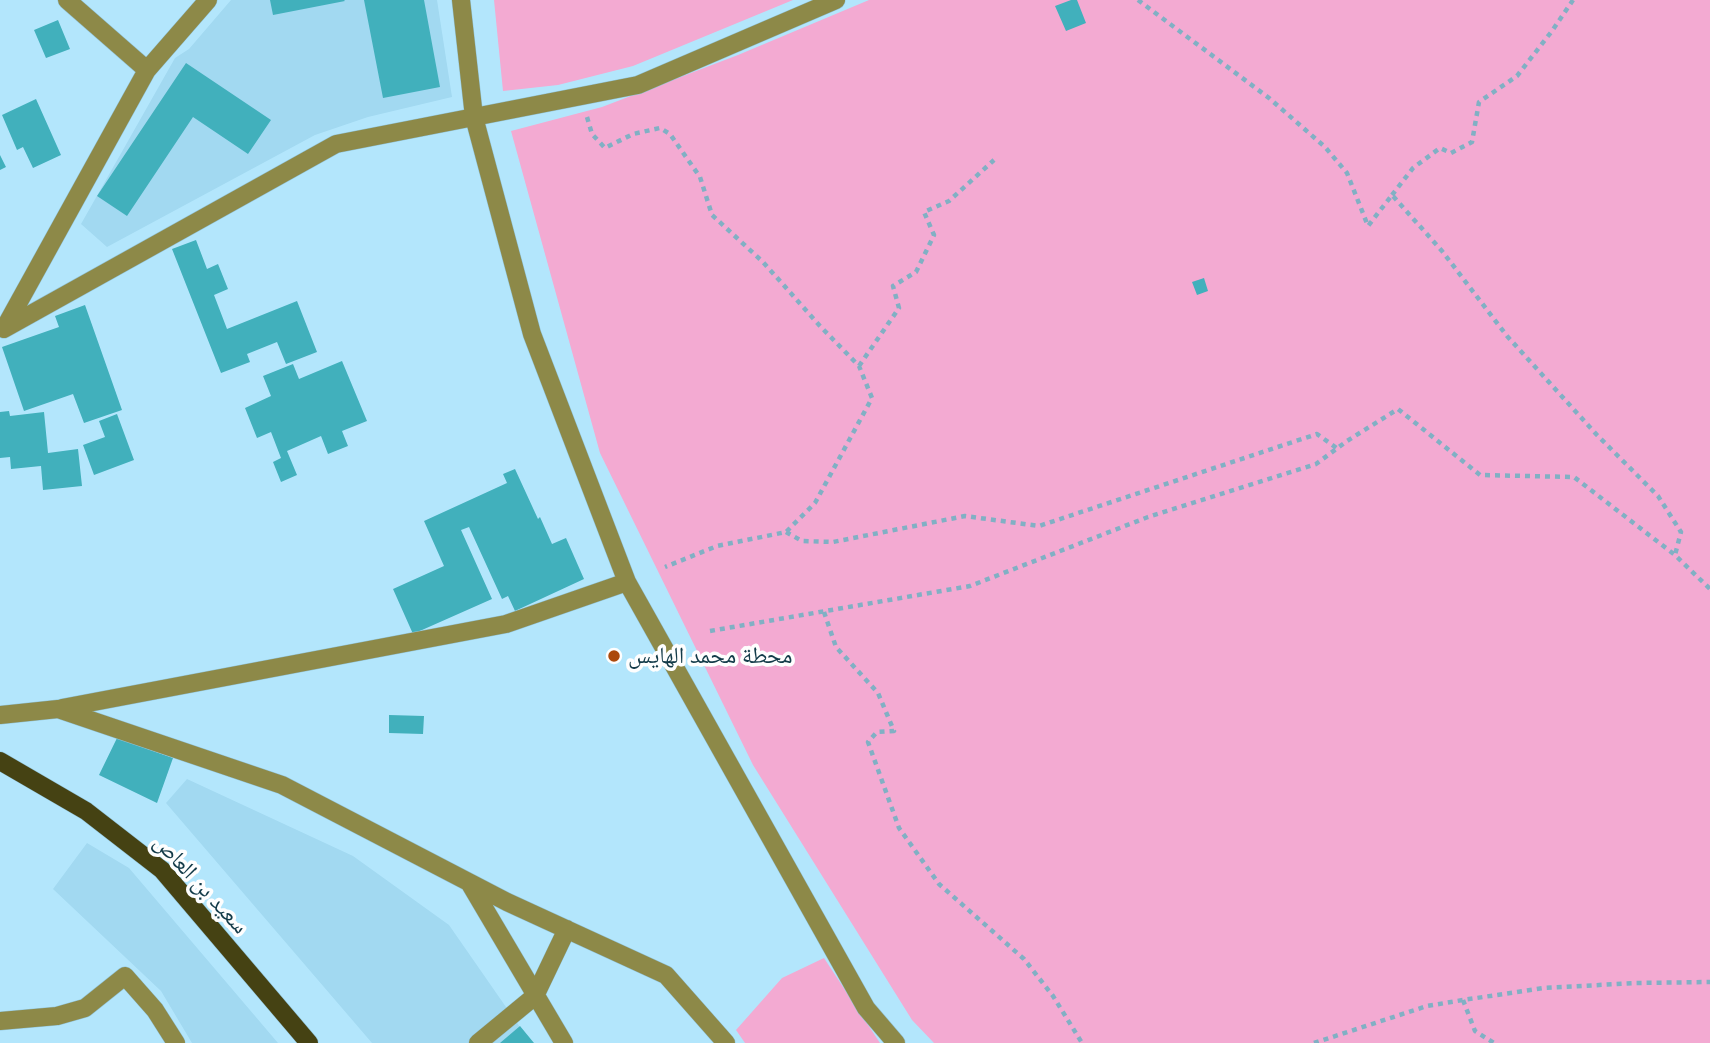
<!DOCTYPE html>
<html>
<head>
<meta charset="utf-8">
<style>
	body { margin:0 }
	canvas { display:block; background:#b3e6fc }
</style>
</head>
<body>
<canvas width="1710" height="1043"></canvas>
<script>
const g = document.querySelector('canvas').getContext('2d');
g.lineJoin = 'round';
function paint(path, color) { g.fillStyle = color; g.fill(path, 'evenodd'); }
function strokePath(path, color, width, dash) { g.strokeStyle = color; g.lineWidth = width; g.lineCap = dash ? 'butt' : 'round'; g.setLineDash(dash || []); g.stroke(path); }
function label(font, color, halo, rows, align = 'center') {
  g.font = font + ' "Golos Text","Noto Naskh Arabic",sans-serif'; g.lineWidth = 7; g.setLineDash([]); g.textBaseline = 'middle'; g.strokeStyle = halo; g.fillStyle = color; for (const [text, x, y, turn = 0] of rows) {
    g.save(); g.translate(x, y); g.rotate((+turn || 0) * Math.PI / 180); g.textAlign = isNaN(turn) ? turn : align; if (halo) g.strokeText(text, 0, 0); g.fillText(text, 0, 0); g.restore();
  }
}
const built = new Path2D(`
	M 231,0 L 437,0 L 452,97 L 368,117 L 315,135 L 107,247 L 81,224 L 175,58 L 189,49 Z
	M 187,779 L 353,856 L 449,925 L 531,1043 L 372,1043 L 166,803 Z
	M 87,843 L 129,868 L 278,1043 L 192,1043 L 161,991 L 53,889 Z`);
const green = new Path2D(`
	M 494,0 L 793,0 L 633,66 L 558,85 L 503,91 Z
	M 869,0 L 1710,0 L 1710,1043 L 934,1043 L 912,1020 L 753,765 L 600,453 L 511,131 L 602,107 L 738,55 Z
	M 824,958 L 880,1043 L 745,1043 L 736,1030 L 782,978 Z`);
const building = new Path2D(`
	M 270,0 L 344,0 L 345,1 L 273,15 Z
	M 364,0 L 424,0 L 440,87 L 383,98 Z
	M 1071,0 L 1077,0 L 1086,23 L 1066,31 L 1055,6 Z
	M 58,20 L 70,49 L 46,58 L 34,30 Z
	M 186,63 L 271,120 L 248,154 L 193,117 L 127,216 L 97,196 Z
	M 36,99 L 61,155 L 33,168 L 23,147 L 17,150 L 2,115 Z
	M 0,155 L 6,167 L 0,170 Z
	M 196,240 L 207,269 L 218,264 L 228,289 L 214,295 L 227,329 L 297,301 L 317,352 L 286,364 L 277,342 L 247,354 L 250,362 L 221,373 L 172,249 Z
	M 1204,278 L 1208,291 L 1197,295 L 1192,282 Z
	M 85,305 L 122,410 L 84,423 L 73,394 L 24,411 L 2,347 L 59,327 L 55,316 Z
	M 342,361 L 367,421 L 342,431 L 348,446 L 328,454 L 321,436 L 287,451 L 297,475 L 281,482 L 273,462 L 281,458 L 271,432 L 257,438 L 245,408 L 271,396 L 263,376 L 293,364 L 299,379 Z
	M 9,411 L 10,416 L 44,412 L 48,453 L 78,449 L 82,486 L 43,490 L 41,466 L 11,469 L 10,457 L 0,458 L 0,412 Z
	M 117,414 L 134,460 L 94,475 L 83,445 L 105,437 L 99,421 Z
	M 515,469 L 538,519 L 540,517 L 552,544 L 566,538 L 584,579 L 515,611 L 508,596 L 502,599 L 469,527 L 461,530 L 492,599 L 413,634 L 393,589 L 444,566 L 424,521 L 507,483 L 503,474 Z
	M 389,715 L 424,716 L 423,734 L 389,733 Z
	M 117,738 L 173,758 L 157,803 L 99,775 Z
	M 520,1026 L 534,1043 L 500,1043 Z`);
const path = new Path2D(`
	M 1138,0 L 1269,98 L 1325,147 L 1347,173 L 1368,226 L 1392,195 L 1442,251 L 1507,336 L 1597,435 L 1658,496 L 1681,532 L 1675,555
	M 587,117 L 592,134 L 605,148 L 633,134 L 660,128 L 670,134 L 700,177 L 712,215 L 763,262 L 820,326 L 859,366 L 872,398 L 815,503 L 786,532 L 717,546 L 665,567
	M 1392,195 L 1413,168 L 1440,148 L 1451,153 L 1472,142 L 1479,102 L 1517,76 L 1552,31 L 1573,0
	M 859,366 L 899,308 L 893,286 L 916,272 L 934,235 L 924,212 L 949,201 L 994,160
	M 786,532 L 802,541 L 833,542 L 965,516 L 1039,526 L 1317,434 L 1338,449
	M 824,612 L 836,647 L 878,693 L 894,731 L 877,732 L 868,742 L 899,828 L 939,884 L 1024,959 L 1053,996 L 1082,1043
	M 710,631 L 970,586 L 1148,517 L 1316,464 L 1347,441 L 1398,409 L 1480,475 L 1574,477 L 1675,555 L 1710,589
	M 1463,1000 L 1475,1031 L 1494,1043
	M 1314,1043 L 1427,1006 L 1463,1000 L 1544,988 L 1636,983 L 1710,982`);
const minor = new Path2D(`
	M 67,0 L 147,70
	M 461,0 L 474,117 L 532,334 L 627,582 L 866,1008 L 896,1043
	M 4,329 L 336,144 L 638,85 L 836,0
	M 4,329 L 147,70 L 208,0
	M 62,708 L 506,624 L 627,582
	M 0,715 L 58,709 L 282,785 L 507,902 L 666,975 L 726,1043
	M 470,884 L 564,1043
	M 0,1021 L 57,1016 L 85,1008 L 125,976 L 155,1010 L 176,1043
	M 478,1043 L 535,996 L 567,929`);
const major = new Path2D(`
	M 0,761 L 86,811 L 162,870 L 309,1043`);
const markers = [
	[614,656,7,"#ab490c"]
];
const poiNames = [
	["محطة محمد الهايس",628,656]
];
const streetNames = [
	["سعيد بن العاص",201,884,47]
];
paint(built, '#a2d9f1');
paint(green, '#f3aad2');
paint(building, '#41b0bc');
strokePath(minor, '#93c4d8', 19);
strokePath(major, '#93c4d8', 19);
strokePath(path, '#81b0c4', 4.5, [5, 5]);
strokePath(minor, '#8d8948', 18);
strokePath(major, '#454213', 18);
for (const [x, y, r, color] of markers) { const dot = new Path2D(); dot.arc(x, y, r, 0, 2 * Math.PI); g.fillStyle = color; g.fill(dot); strokePath(dot, '#fefefe', 2.5); }
label('23px', '#133b49', '#fefefe', poiNames, 'left');
label('23px', '#133b49', '#fefefe', streetNames);
</script>
</body>
</html>
